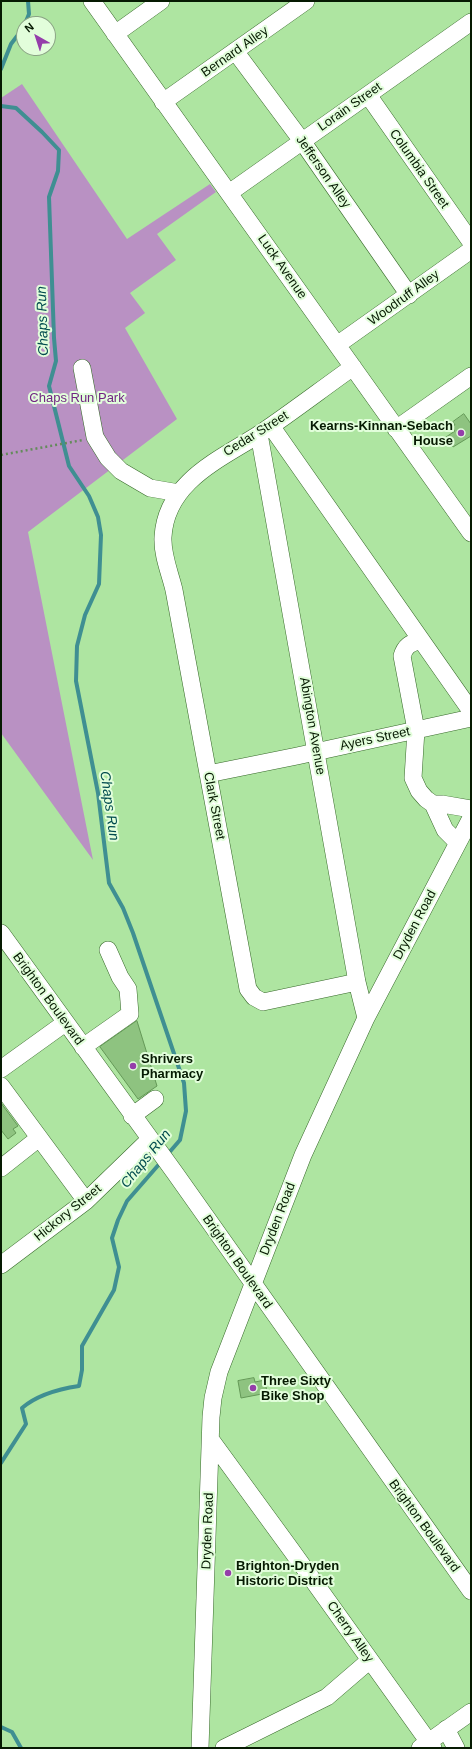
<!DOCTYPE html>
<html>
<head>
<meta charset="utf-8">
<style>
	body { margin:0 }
	#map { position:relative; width:472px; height:1749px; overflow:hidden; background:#aee5a1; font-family:Helvetica,sans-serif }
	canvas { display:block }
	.frame { position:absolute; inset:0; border:2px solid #061a02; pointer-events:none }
	.north { position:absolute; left:16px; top:16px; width:40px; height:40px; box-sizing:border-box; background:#e2fedb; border:1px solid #8aa384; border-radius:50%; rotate:321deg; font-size:11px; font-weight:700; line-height:16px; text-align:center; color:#061a02 }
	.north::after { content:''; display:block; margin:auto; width:14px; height:18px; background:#953eaa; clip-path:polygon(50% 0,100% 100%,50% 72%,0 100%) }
</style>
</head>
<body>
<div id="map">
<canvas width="472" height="1749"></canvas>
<div class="frame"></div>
<div class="north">N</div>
</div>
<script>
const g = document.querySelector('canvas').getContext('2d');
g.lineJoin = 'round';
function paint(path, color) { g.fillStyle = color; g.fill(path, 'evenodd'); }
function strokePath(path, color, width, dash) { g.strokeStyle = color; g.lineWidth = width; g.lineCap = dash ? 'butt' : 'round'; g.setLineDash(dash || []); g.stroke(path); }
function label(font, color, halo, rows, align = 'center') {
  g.font = font + ' Helvetica,sans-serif'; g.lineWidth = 4; g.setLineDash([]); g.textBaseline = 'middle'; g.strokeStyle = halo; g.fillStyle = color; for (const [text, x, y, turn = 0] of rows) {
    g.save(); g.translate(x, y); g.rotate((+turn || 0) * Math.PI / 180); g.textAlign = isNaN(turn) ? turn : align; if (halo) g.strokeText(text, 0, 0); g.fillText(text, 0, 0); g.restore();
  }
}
const green = new Path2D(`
	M 22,84 L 127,239 L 210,184 L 216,192 L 157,234 L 176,260 L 130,293 L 145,313 L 125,328 L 177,419 L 28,532 L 93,860 L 1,733 L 1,98 Z`);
const stream = new Path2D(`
	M 25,24 L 29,14 L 28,1
	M 1,69 L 11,44 L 24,27
	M 1,106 L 16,108 L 42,132 L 59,150 L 58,171 L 49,197 L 54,338 L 56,361 L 49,386 L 69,466 L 89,496 L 98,517 L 101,535 L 99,584 L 85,615 L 77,646 L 76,681 L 98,793 L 109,883 L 123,908 L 133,933 L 184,1083 L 186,1111 L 180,1140 L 167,1155
	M 1,1463 L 26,1424 L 22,1408 C 37,1395 59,1389 79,1386 L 82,1370 L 82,1346 L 114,1290 L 119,1267 L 112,1238 L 118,1220 L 127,1201 L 161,1162
	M 1,1727 L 12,1732 L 21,1748`);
const building = new Path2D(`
	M 464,414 L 471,424 L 471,436 L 453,447 L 446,437 L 455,431 L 452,427 L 455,425 L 453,422 Z
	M 137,1021 L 157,1086 L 138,1099 L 100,1047 Z
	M 1,1103 L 18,1126 L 13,1129 L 16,1133 L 8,1139 L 1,1130 Z
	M 254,1378 L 255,1382 L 265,1380 L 267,1393 L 241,1398 L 238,1381 Z`);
const path = new Path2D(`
	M 1,455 L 83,440`);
const minor = new Path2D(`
	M 92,1 L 471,533
	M 115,34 L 161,1
	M 235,51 L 302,141 L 409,295
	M 368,95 L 471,242
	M 163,102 L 306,1
	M 229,193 L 471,22
	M 337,345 L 471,250
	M 353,367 C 322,389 292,412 261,433 C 221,459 166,481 163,537 C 162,555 170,573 174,590 L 248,989 L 254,997 L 263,1002 L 357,982
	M 82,368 L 95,437 L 108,458 L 121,471 L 150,488 L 179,493
	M 271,426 L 471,711
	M 396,429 L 471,376
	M 259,434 L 357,982 L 366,1018
	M 421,640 C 410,643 405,646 402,656 L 416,730 L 413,778 L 419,791 L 426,799 L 433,804 L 445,830 L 458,843
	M 208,774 L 297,756 L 471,718
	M 433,804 L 442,804 L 471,809
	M 1,933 L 175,1173 L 471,1591
	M 83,1047 L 130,1014 L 128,989 L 120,977 L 108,950
	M 1,1069 L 65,1023
	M 1,1086 L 86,1201
	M 132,1116 L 155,1099
	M 1,1168 L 39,1138
	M 1,1265 L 86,1201 L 149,1140
	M 211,1440 L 292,1551 L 433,1748
	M 446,1729 L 456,1748
	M 200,1748 L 211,1417 L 213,1398 L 219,1372 L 303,1155 L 366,1018 L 471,818
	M 224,1748 L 327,1697 L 370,1660
	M 420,1748 L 471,1712`);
const markers = [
	[461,433,4,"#953eaa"],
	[133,1066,4,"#953eaa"],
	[253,1388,4,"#953eaa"],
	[228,1573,4,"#953eaa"]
];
const streetNames = [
	["Bernard Alley",235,52,-35],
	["Lorain Street",350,107,-35],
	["Columbia Street",419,169,55],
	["Jefferson Alley",323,172,55],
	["Luck Avenue",282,267,55],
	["Woodruff Alley",404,298,-36],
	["Cedar Street",256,434,-32],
	["Abington Avenue",312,726,80],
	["Ayers Street",375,739,-12],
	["Clark Street",214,806,79],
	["Dryden Road",415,925,-62],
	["Brighton Boulevard",48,999,54],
	["Hickory Street",68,1213,-39],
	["Dryden Road",278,1219,-69],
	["Brighton Boulevard",237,1262,55],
	["Brighton Boulevard",424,1526,54],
	["Dryden Road",208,1531,-88],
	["Cherry Alley",350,1632,55]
];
const parkNames = [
	["Chaps Run Park",77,398]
];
const poiNames = [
	["Kearns-Kinnan-Sebach",453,426,"right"],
	["House",453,441,"right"],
	["Shrivers",141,1059],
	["Pharmacy",141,1074],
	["Three Sixty",261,1381],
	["Bike Shop",261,1396],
	["Brighton-Dryden",236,1566],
	["Historic District",236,1581]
];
const waterNames = [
	["Chaps Run",43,321,-92],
	["Chaps Run",109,806,82],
	["Chaps Run",146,1159,-51]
];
paint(green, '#b991c3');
strokePath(stream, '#3f8f92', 4);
paint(building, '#8ec380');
strokePath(building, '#649857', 1);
strokePath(minor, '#37692a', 18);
strokePath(path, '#648b5b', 2.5, [2, 3]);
strokePath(minor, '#fff', 17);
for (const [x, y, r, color] of markers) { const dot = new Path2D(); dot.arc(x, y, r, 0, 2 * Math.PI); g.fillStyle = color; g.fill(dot); strokePath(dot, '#e2fedb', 1.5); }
label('13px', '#061a02', '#e2fedb', streetNames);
label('13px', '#712582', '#e2fedb', parkNames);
label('bold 13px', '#061a02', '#e2fedb', poiNames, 'left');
label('italic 14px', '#014b4e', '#e2fedb', waterNames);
</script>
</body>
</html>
